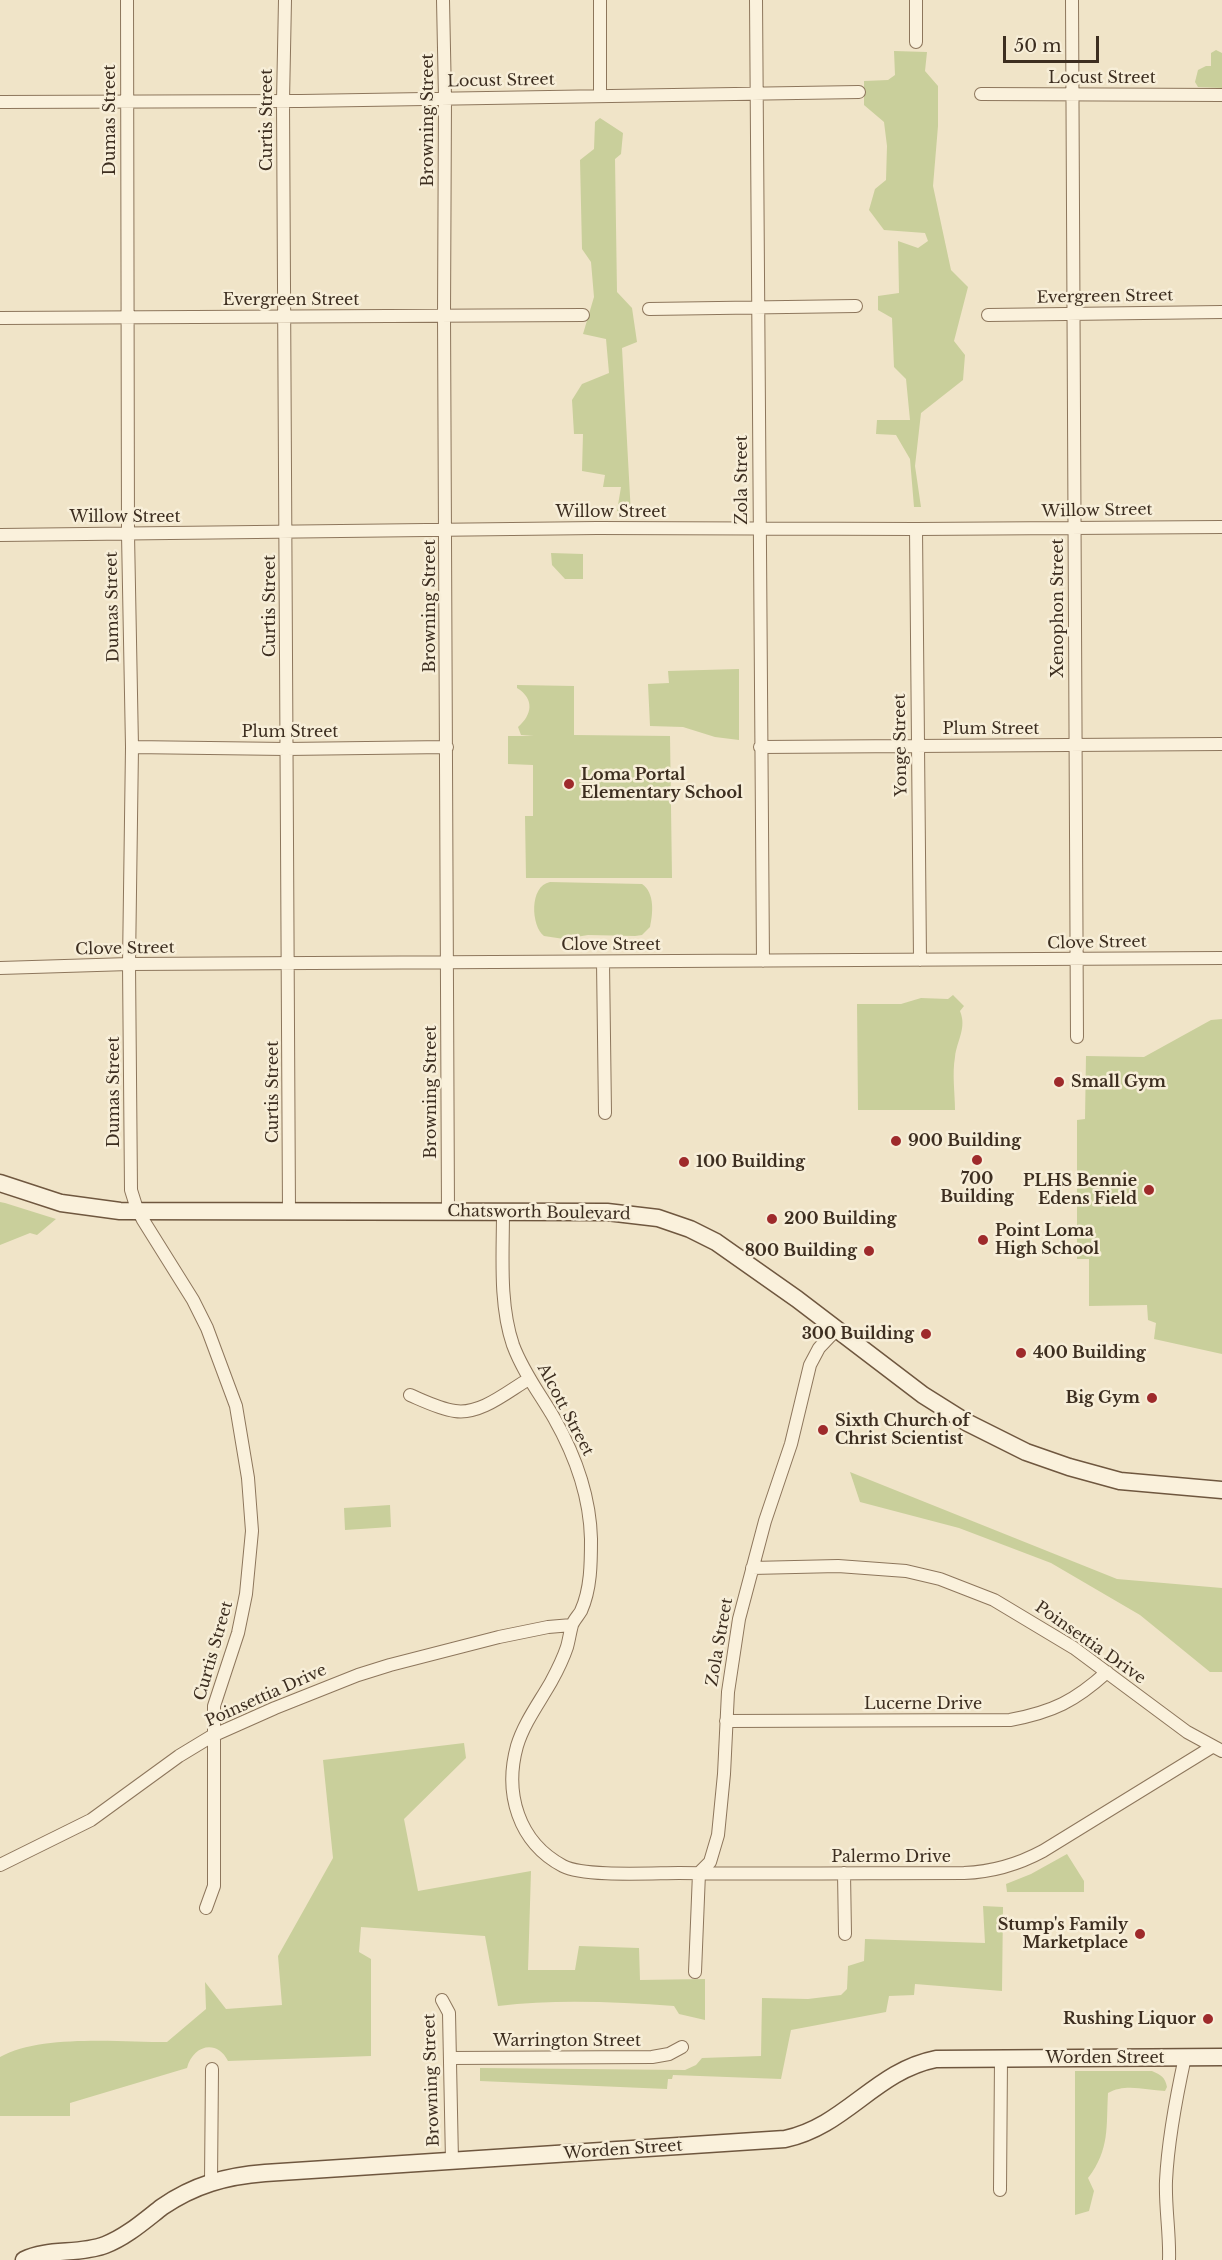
<!DOCTYPE html>
<html>
<head>
<meta charset="utf-8">
<style>
	body { margin:0 }
	#map { position:relative; width:1222px; height:2260px; overflow:hidden; background:#f0e4c8; font-family:"Libre Baskerville",serif }
	canvas { display:block }
	.scale { position:absolute; left:1003px; top:36px; width:96px; height:27px; box-sizing:border-box; border:3px solid #3d2e20; border-top:0; padding-left:8px; font-size:18px; line-height:21px; white-space:nowrap; color:#3d2e20; -webkit-text-stroke:4px #f7eed8; paint-order:stroke }
</style>
</head>
<body>
<div id="map">
<canvas width="1222" height="2260"></canvas>
<div class="scale">50 m</div>
</div>
<script>
const g = document.querySelector('canvas').getContext('2d');
g.lineJoin = 'round';
function paint(path, color) { g.fillStyle = color; g.fill(path, 'evenodd'); }
function strokePath(path, color, width, dash) { g.strokeStyle = color; g.lineWidth = width; g.lineCap = dash ? 'butt' : 'round'; g.setLineDash(dash || []); g.stroke(path); }
function label(font, color, halo, rows, align = 'center') {
  g.font = font + ' "Libre Baskerville",serif'; g.lineWidth = 5; g.setLineDash([]); g.textBaseline = 'middle'; g.strokeStyle = halo; g.fillStyle = color; for (const [text, x, y, turn = 0] of rows) {
    g.save(); g.translate(x, y); g.rotate((+turn || 0) * Math.PI / 180); g.textAlign = isNaN(turn) ? turn : align; if (halo) g.strokeText(text, 0, 0); g.fillText(text, 0, 0); g.restore();
  }
}
const green = new Path2D(`
	M 1216,50 L 1222,53 L 1222,88 L 1198,87 L 1195,82 L 1198,70 L 1206,66 L 1211,66 L 1211,53 Z
	M 894,51 L 927,52 L 925,71 L 938,86 L 938,126 L 933,186 L 951,270 L 968,287 L 954,341 L 965,355 L 963,380 L 921,413 L 915,466 L 921,507 L 914,507 L 910,459 L 896,435 L 876,434 L 877,420 L 910,420 L 906,379 L 894,367 L 892,318 L 878,310 L 878,296 L 899,293 L 898,241 L 918,248 L 928,241 L 925,233 L 884,230 L 869,210 L 875,189 L 886,180 L 887,146 L 884,122 L 864,105 L 864,81 L 888,80 L 895,75 Z
	M 600,118 L 623,133 L 621,154 L 615,159 L 617,292 L 632,308 L 637,342 L 622,348 L 631,515 L 617,511 L 621,487 L 603,487 L 605,475 L 582,471 L 583,434 L 574,434 L 572,400 L 582,384 L 609,373 L 606,339 L 583,334 L 594,297 L 591,262 L 582,249 L 580,160 L 594,149 L 595,122 Z
	M 551,553 L 583,554 L 583,579 L 565,579 L 552,565 Z
	M 739,669 L 739,740 L 715,737 L 683,727 L 650,726 L 648,684 L 669,683 L 668,671 Z
	M 517,685 L 574,686 L 574,735 L 670,736 L 672,878 L 526,878 L 525,816 L 533,816 L 533,765 L 508,764 L 508,736 L 534,736 L 521,735 L 518,727 C 532,715 535,699 517,688 Z
	M 550,882 L 642,884 C 655,893 653,913 650,927 L 642,935 L 635,936 L 588,935 L 564,939 L 544,936 C 531,926 529,886 550,882 Z
	M 953,995 L 964,1006 L 960,1011 C 967,1028 957,1040 955,1057 C 952,1074 955,1093 955,1110 L 858,1110 L 857,1004 L 901,1004 L 921,998 L 948,999 Z
	M 1222,1019 L 1222,1354 L 1154,1339 L 1156,1323 L 1148,1320 L 1147,1305 L 1089,1306 L 1089,1259 L 1077,1259 L 1077,1120 L 1085,1119 L 1086,1056 L 1144,1057 L 1211,1020 Z
	M 0,1202 L 5,1203 L 56,1219 L 37,1235 L 30,1233 L 0,1245 Z
	M 850,1472 L 1117,1579 L 1222,1588 L 1222,1672 L 1210,1672 L 1140,1615 L 1051,1563 L 959,1528 L 860,1502 Z
	M 390,1505 L 391,1527 L 345,1530 L 344,1508 Z
	M 464,1743 L 466,1758 L 404,1819 L 418,1891 L 531,1871 L 528,1970 L 575,1970 L 579,1946 L 639,1948 L 640,1980 L 705,1979 L 705,2020 L 679,2014 L 674,2006 C 616,2002 556,1999 498,2006 L 485,1936 L 361,1927 L 359,1952 L 371,1959 L 371,2056 L 228,2061 C 217,2039 193,2045 187,2068 L 70,2103 L 70,2116 L 0,2116 L 0,2057 C 40,2034 121,2042 167,2042 L 206,2009 L 205,1982 L 226,2009 L 282,2005 L 278,1956 L 333,1858 L 323,1760 Z
	M 1067,1854 L 1084,1881 L 1084,1892 L 1007,1892 L 1006,1884 L 1031,1874 Z
	M 983,1906 L 1003,1907 L 1002,1991 L 915,1984 L 914,1995 L 889,1996 L 886,2012 L 791,2030 L 781,2079 L 673,2075 L 672,2079 L 668,2079 L 667,2089 L 480,2081 L 480,2068 L 685,2070 L 696,2065 L 702,2058 L 761,2056 L 762,1998 L 808,1999 L 841,1995 L 847,1989 L 848,1966 L 864,1961 L 865,1939 L 985,1943 Z
	M 1075,2071 L 1152,2071 C 1161,2075 1165,2077 1167,2087 L 1165,2091 C 1146,2090 1125,2083 1108,2093 C 1106,2127 1110,2149 1088,2178 L 1094,2191 L 1089,2211 L 1075,2215 Z`);
const street = new Path2D(`
	M 127,0 L 128,534 L 132,747 L 129,964 L 131,1190 L 136,1206 L 143,1220 L 193,1300 L 207,1328 L 236,1406 L 248,1478 L 252,1531 L 246,1594 L 238,1633 L 214,1706 L 214,1886 L 206,1908
	M 285,0 L 283,101 L 289,1211
	M 443,0 L 445,98 L 444,315 L 448,1211
	M 600,0 L 600,96
	M 756,0 L 763,961
	M 916,0 L 916,42
	M 1072,0 L 1077,1037
	M 981,94 L 1222,95
	M 0,102 L 301,101 L 859,92
	M 649,309 L 856,306
	M 988,315 L 1222,312
	M 0,318 L 583,315
	M 916,529 L 920,960
	M 0,535 L 597,528 L 916,529 L 1222,527
	M 132,747 L 286,749 L 447,747
	M 760,747 L 1222,744
	M 603,962 L 605,1113
	M 0,968 L 129,964 L 1222,958
	M 503,1212 C 503,1255 499,1304 513,1345 C 523,1372 540,1394 554,1418 C 575,1455 590,1496 591,1539 C 591,1563 591,1589 581,1611 C 578,1616 574,1620 572,1625 C 570,1632 569,1640 567,1647 C 563,1659 557,1671 551,1682 C 539,1703 524,1723 517,1746 C 504,1793 518,1842 563,1866 C 584,1877 652,1873 679,1873 C 774,1874 869,1873 964,1873 C 993,1872 1017,1865 1043,1851 L 1212,1747
	M 410,1395 C 424,1401 440,1409 455,1411 C 481,1415 508,1391 529,1379
	M 752,1568 L 838,1566 L 906,1571 L 940,1579 L 994,1600 L 1074,1648 L 1187,1732 L 1222,1751
	M 726,1721 L 1010,1720 C 1053,1712 1075,1701 1107,1672
	M 0,1865 L 91,1820 L 179,1756 L 212,1736 L 275,1708 L 358,1675 L 390,1665 L 499,1637 L 548,1627 L 572,1625
	M 844,1873 L 845,1934
	M 695,1972 L 699,1873 L 710,1862 L 718,1835 L 724,1774 L 728,1692 L 739,1619 L 765,1521 L 791,1444 L 810,1365 L 819,1348 L 836,1330
	M 442,2000 L 449,2013 L 452,2161
	M 450,2058 L 652,2057 L 669,2054 L 682,2047
	M 211,2181 L 212,2069
	M 1000,2190 L 1001,2059
	M 1169,2260 C 1170,2234 1165,2207 1166,2181 C 1168,2139 1176,2098 1185,2057`);
const secondary = new Path2D(`
	M 0,1183 L 61,1203 L 120,1211 L 607,1212 L 658,1218 L 690,1229 L 716,1242 L 797,1299 L 923,1395 L 966,1422 L 1026,1452 L 1069,1467 L 1120,1481 L 1222,1490
	M 24,2260 C 47,2248 79,2255 105,2245 C 126,2237 144,2221 162,2207 C 194,2185 226,2176 265,2173 L 785,2139 C 846,2126 875,2071 936,2059 L 1222,2057`);
const markers = [
	[569,784,6,"#9e2a2b"],
	[1059,1082,6,"#9e2a2b"],
	[896,1141,6,"#9e2a2b"],
	[977,1160,6,"#9e2a2b"],
	[684,1162,6,"#9e2a2b"],
	[1149,1190,6,"#9e2a2b"],
	[772,1219,6,"#9e2a2b"],
	[983,1240,6,"#9e2a2b"],
	[869,1251,6,"#9e2a2b"],
	[926,1334,6,"#9e2a2b"],
	[1021,1353,6,"#9e2a2b"],
	[1152,1398,6,"#9e2a2b"],
	[823,1430,6,"#9e2a2b"],
	[1140,1934,6,"#9e2a2b"],
	[1208,2019,6,"#9e2a2b"]
];
const streetNames = [
	["Locust Street",1102,78],
	["Locust Street",501,81,-1],
	["Dumas Street",110,120,-90],
	["Curtis Street",267,120,-90],
	["Browning Street",428,120,-90],
	["Evergreen Street",1105,297,-1],
	["Evergreen Street",291,300],
	["Zola Street",742,480,-90],
	["Willow Street",1097,511,-1],
	["Willow Street",611,512],
	["Willow Street",125,517],
	["Curtis Street",270,606,-90],
	["Browning Street",430,606,-90],
	["Dumas Street",113,607,-91],
	["Xenophon Street",1058,608,-90],
	["Plum Street",991,729],
	["Plum Street",290,732],
	["Yonge Street",901,745,-91],
	["Clove Street",1097,943,-1],
	["Clove Street",611,945],
	["Clove Street",125,949,-1],
	["Dumas Street",114,1092,-90],
	["Curtis Street",273,1092,-90],
	["Browning Street",431,1092,-90],
	["Chatsworth Boulevard",539,1213,1],
	["Alcott Street",565,1410,62],
	["Zola Street",720,1642,-80],
	["Poinsettia Drive",1090,1643,35],
	["Curtis Street",214,1651,-74],
	["Poinsettia Drive",266,1696,-24],
	["Lucerne Drive",923,1704],
	["Palermo Drive",891,1857],
	["Warrington Street",567,2041],
	["Worden Street",1105,2058],
	["Browning Street",432,2080,-92],
	["Worden Street",623,2150,-4]
];
const poiNames = [
	["Loma Portal",581,775],
	["Elementary School",581,793],
	["Small Gym",1071,1082],
	["900 Building",908,1141],
	["100 Building",696,1162],
	["700",977,1179,"center"],
	["Building",977,1197,"center"],
	["PLHS Bennie",1137,1181,"right"],
	["Edens Field",1137,1199,"right"],
	["200 Building",784,1219],
	["Point Loma",995,1231],
	["High School",995,1249],
	["800 Building",857,1251,"right"],
	["300 Building",914,1334,"right"],
	["400 Building",1033,1353],
	["Big Gym",1140,1398,"right"],
	["Sixth Church of",835,1421],
	["Christ Scientist",835,1439],
	["Stump's Family",1128,1925,"right"],
	["Marketplace",1128,1943,"right"],
	["Rushing Liquor",1196,2019,"right"]
];
paint(green, '#c9cf9b');
strokePath(street, '#8d765c', 14);
strokePath(secondary, '#6f573f', 19);
strokePath(street, '#faf1dc', 12);
strokePath(secondary, '#faf1dc', 16);
for (const [x, y, r, color] of markers) { const dot = new Path2D(); dot.arc(x, y, r, 0, 2 * Math.PI); g.fillStyle = color; g.fill(dot); strokePath(dot, '#f7eed8', 2); }
label('16px', '#3d2e20', '#f7eed8', streetNames);
label('bold 16px', '#3d2e20', '#f7eed8', poiNames, 'left');
</script>
</body>
</html>
